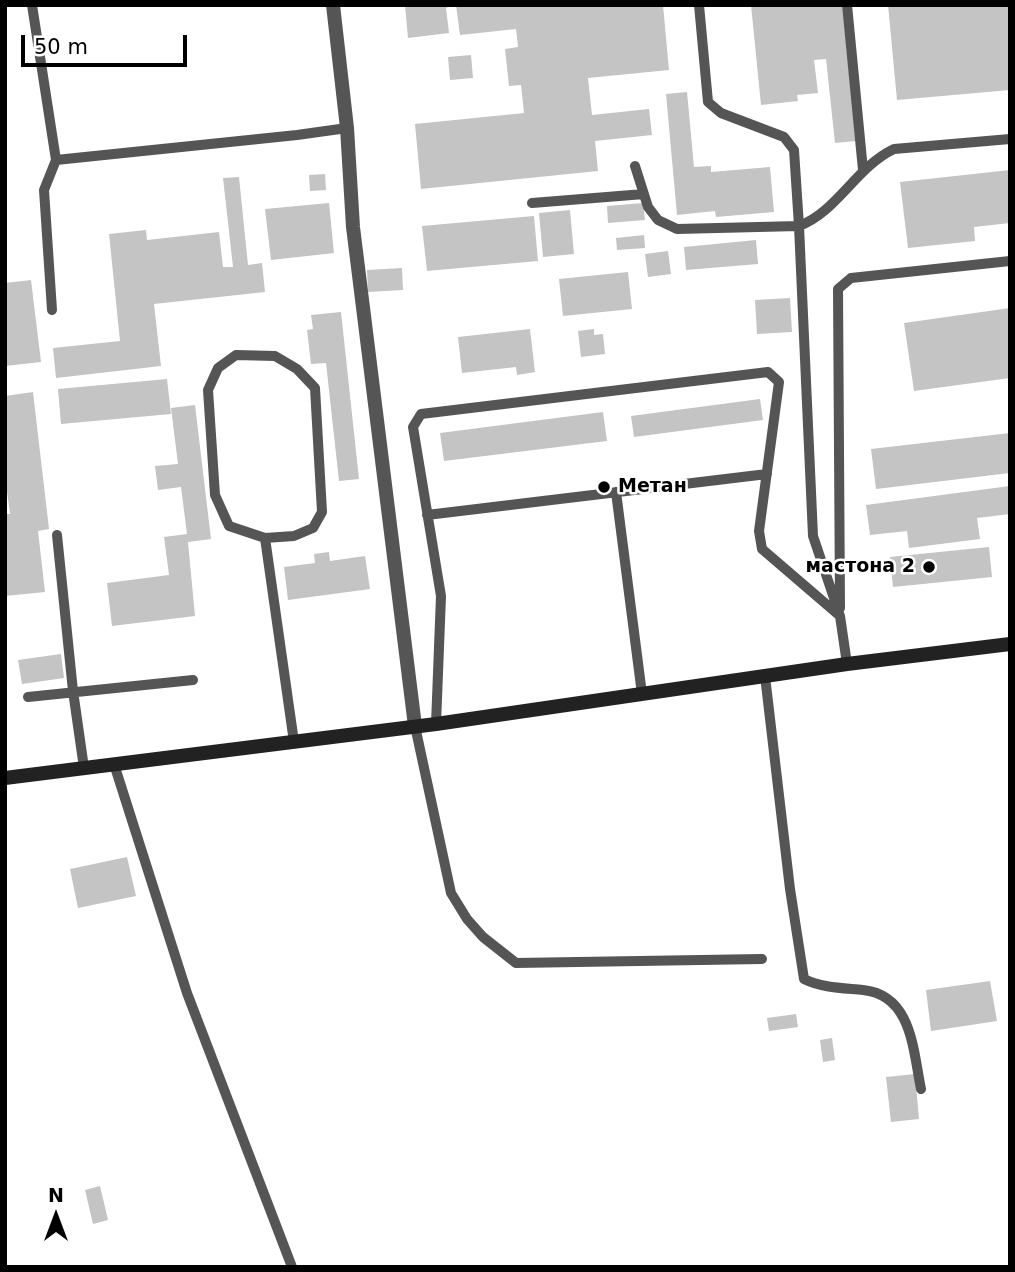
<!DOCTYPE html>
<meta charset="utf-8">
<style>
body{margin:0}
#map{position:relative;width:1015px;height:1272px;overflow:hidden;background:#fff;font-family:"DejaVu Sans",sans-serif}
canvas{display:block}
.frame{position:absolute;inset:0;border:7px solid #000;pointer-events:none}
.north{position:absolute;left:21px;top:1181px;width:70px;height:70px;-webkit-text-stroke:5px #fff;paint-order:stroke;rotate:0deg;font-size:19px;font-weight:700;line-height:28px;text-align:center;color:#000}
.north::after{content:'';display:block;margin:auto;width:24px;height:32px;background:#000;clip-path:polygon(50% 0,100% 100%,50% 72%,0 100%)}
.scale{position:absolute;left:21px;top:35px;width:166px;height:32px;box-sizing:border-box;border:4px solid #000;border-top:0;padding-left:9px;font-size:21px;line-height:24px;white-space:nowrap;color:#000;-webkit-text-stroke:5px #fff;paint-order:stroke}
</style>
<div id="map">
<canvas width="1015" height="1272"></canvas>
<div class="frame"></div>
<div class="north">N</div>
<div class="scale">50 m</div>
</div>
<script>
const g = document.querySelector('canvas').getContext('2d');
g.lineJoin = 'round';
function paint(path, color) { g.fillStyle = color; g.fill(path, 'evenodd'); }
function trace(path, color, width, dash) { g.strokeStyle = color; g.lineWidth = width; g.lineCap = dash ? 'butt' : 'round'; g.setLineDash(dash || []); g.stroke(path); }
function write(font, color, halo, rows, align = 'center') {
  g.font = font + ' "DejaVu Sans",sans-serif'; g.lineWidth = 5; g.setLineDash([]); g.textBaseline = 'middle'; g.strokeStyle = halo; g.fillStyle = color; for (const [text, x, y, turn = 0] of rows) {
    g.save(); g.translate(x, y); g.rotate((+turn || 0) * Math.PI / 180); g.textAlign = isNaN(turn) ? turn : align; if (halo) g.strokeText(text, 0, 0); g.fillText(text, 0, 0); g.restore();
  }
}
paint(new Path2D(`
 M405,5H452L446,8L449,33L408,38Z
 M456,5H663L669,70L588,78L592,115L649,109L652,135L595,141L598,171L421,189L415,124L524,113L521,85L509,86L505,49L518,47L516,29L460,35Z
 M751,5H842L856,141L835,143L826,59L814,60L818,93L797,95L798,101L761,105Z
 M888,5H1010V90L897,100Z
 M471,55L473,78L450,80L448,57Z
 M687,92L694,167L711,166V172L770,167L774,212L716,217L715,211L677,215L666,94Z
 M1010,170V223L974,227L975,241L908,248L900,182Z
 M325,174L326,190L310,191L309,175Z
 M239,177L248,265L262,263L265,292L154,304L161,366L56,378L53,348L120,341L109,234L146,230L147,240L219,232L223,267H233L223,178Z
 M329,203L334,253L271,260L265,209Z
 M643,203L645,220L608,223L607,206Z
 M570,210L574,254L543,257L539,213Z
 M534,216L538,261L427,271L422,226Z
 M644,235L645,248L617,250L616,238Z
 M756,240L758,264L686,270L684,247Z
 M668,251L671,274L648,277L645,254Z
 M402,268L403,290L368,292L367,270Z
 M628,272L632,309L563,316L559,279Z
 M31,280L41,362L5,366V283Z
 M790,298L792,332L757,334L755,300Z
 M1010,308V378L914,391L904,323Z
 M341,312L359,479L339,481L326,363L311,364L307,330L313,329L311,315Z
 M530,329L535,372L517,375L516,367L462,373L458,337Z
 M594,329V335L603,334L605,354L581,357L578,331Z
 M167,379L171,414L61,424L58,389Z
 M33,392L49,529L38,531L45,592L5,596V514H10L5,476V396Z
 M760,399L763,420L634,437L631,416Z
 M195,405L211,539L188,542L195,616L112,626L107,583L169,575L164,537L187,534L181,487L158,490L155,466L178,464L171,408Z
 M603,412L607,441L444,461L440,433Z
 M1010,433V473L876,489L871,449Z
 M1010,486V514L977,518L980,539L909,548L907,531L870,535L866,505Z
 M989,547L992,577L893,587L890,557Z
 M329,552L330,561L365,556L370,589L288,600L284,567L315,563L314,554Z
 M61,654L64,678L22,684L18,660Z
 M127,857L136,896L78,908L70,869Z
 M990,981L997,1021L931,1031L926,990Z
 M796,1014L798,1027L769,1031L767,1018Z
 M832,1038L835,1060L823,1062L820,1040Z
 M915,1074L919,1119L891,1122L886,1077Z
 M100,1186L108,1220L93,1224L85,1190Z`), '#c4c4c4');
trace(new Path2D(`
 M32,5L56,160L297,135L347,128
 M847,5L863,170
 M635,166L648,207L658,220L677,229L799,226L794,150L784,137L721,113L708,102L699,5
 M532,203L644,194
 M52,310L44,190L56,160
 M616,492L642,694
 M427,515L767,474
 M57,535L73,691L84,768
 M265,538L229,526L215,495L208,390L218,368L236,355L275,356L297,369L315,388L322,512L313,528L294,536L265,538L294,742
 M840,608L838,289L851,278L1010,261
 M840,616L813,536L799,226C837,212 856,167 894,149L1010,139
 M765,676L790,889L804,979C822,988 843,988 863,990C912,995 913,1050 921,1089
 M28,697L193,680
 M436,724L441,596L413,427L421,414L768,372L779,382L759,531L762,549L840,616L847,664
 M415,726L451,893L467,919L483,937L516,963L762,959
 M114,764L187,993L292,1267`), '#555', 10);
trace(new Path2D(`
 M333,5L347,128L353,227L415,726`), '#555', 14);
trace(new Path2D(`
 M5,778L436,724L847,664L1010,644`), '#222', 14);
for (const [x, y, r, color] of [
 [604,487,7,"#000"],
 [929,567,7,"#000"]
]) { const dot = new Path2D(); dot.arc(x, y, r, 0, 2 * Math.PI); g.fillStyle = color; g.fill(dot); trace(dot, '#fff', 2.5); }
write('bold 19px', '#000', '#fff', [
 ["Метан",618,487],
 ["мастона 2",915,567,"right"]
], 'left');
</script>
